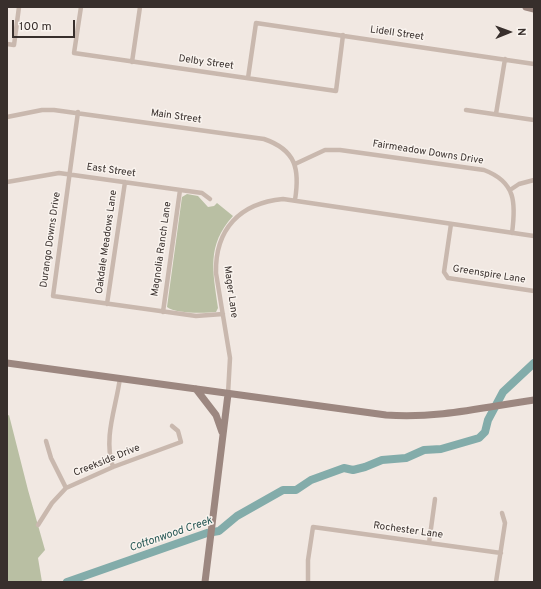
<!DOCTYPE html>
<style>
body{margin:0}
#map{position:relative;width:541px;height:589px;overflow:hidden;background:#f1e8e2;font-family:Overpass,sans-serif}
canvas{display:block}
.frame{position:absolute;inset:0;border:8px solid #382f2c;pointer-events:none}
.north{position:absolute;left:489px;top:12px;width:40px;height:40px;-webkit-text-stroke:3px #f9f3ee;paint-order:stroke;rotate:89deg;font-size:11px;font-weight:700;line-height:16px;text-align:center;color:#382f2c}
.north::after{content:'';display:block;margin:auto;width:14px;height:18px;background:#382f2c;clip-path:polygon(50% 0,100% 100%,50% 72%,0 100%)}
.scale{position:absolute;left:12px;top:20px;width:63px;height:18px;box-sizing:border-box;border:2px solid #382f2c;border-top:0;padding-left:5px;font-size:12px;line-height:14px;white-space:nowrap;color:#382f2c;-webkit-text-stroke:3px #f9f3ee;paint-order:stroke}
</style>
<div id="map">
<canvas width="541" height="589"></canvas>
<div class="frame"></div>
<div class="north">N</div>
<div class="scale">100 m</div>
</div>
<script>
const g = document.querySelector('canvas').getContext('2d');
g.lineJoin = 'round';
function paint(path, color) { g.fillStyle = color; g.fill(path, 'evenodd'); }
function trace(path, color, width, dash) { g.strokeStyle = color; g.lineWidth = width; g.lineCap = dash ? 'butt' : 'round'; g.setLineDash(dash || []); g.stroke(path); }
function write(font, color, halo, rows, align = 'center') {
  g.font = font + ' Overpass,sans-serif'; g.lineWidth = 3; g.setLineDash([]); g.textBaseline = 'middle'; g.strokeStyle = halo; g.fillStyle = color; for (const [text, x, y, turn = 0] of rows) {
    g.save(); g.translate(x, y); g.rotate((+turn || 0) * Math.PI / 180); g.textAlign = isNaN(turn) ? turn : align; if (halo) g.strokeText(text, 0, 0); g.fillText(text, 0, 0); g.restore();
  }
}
paint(new Path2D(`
 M187,194L198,196L208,207L214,206L217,203L233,216C206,246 213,271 218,308L216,312C205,313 175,314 167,307L182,197Z
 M9,415L28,490L16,494L28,490L45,550L38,558L42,582H7V416Z`), '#b9bfa3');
trace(new Path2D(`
 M67,582L207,533L219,531L237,516L283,490H296L311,480L344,468L353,470L365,467L382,460L406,458L424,450L441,449L479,438L485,432L488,420L503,392L534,363`), '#83acaa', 8);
trace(new Path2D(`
 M81,7L74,53L336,91L343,35
 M7,44L14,45L19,7
 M132,62L140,7
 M248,78L256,23L534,64
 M466,110L534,120
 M78,112L53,296L196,316L223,314
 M496,114L505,59
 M7,117L42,110H54L264,139C296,150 300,169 295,200
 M295,164L325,150H340L484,170C516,182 516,203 512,233
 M7,182L59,173L202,193L210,199
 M510,190L519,184L534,180
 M451,224L444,272L448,278L534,291
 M107,304L125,182
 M163,312L180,190
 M228,394L230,358L216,273C215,229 240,203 283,199L534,236
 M46,441L51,458L66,488
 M113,467C103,438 116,408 120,378
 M38,525L52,503L66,488L113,467L181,442L178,431L172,426
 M429,543L435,499
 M308,582V560L313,527L501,553
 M496,582L505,523L502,513`), '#c9b8ae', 4.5);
trace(new Path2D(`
 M526,7L534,9
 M7,363L386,415C437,419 485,407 534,400
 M196,389L216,415L222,432
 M205,582L228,394`), '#9c8780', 7);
write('10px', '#382f2c', '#f9f3ee', [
 ["Lidell Street",397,34,8],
 ["Delby Street",206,63,8],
 ["Main Street",176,117,8],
 ["Fairmeadow Downs Drive",428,153,9],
 ["East Street",111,171,8],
 ["Durango Downs Drive",51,240,-82],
 ["Oakdale Meadows Lane",107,242,-82],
 ["Magnolia Ranch Lane",162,249,-82],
 ["Greenspire Lane",489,275,9],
 ["Mager Lane",230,292,82],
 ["Creekside Drive",107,461,-22],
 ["Rochester Lane",408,531,8]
]);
write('italic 11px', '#255654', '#f9f3ee', [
 ["Cottonwood Creek",171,535,-19]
]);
</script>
